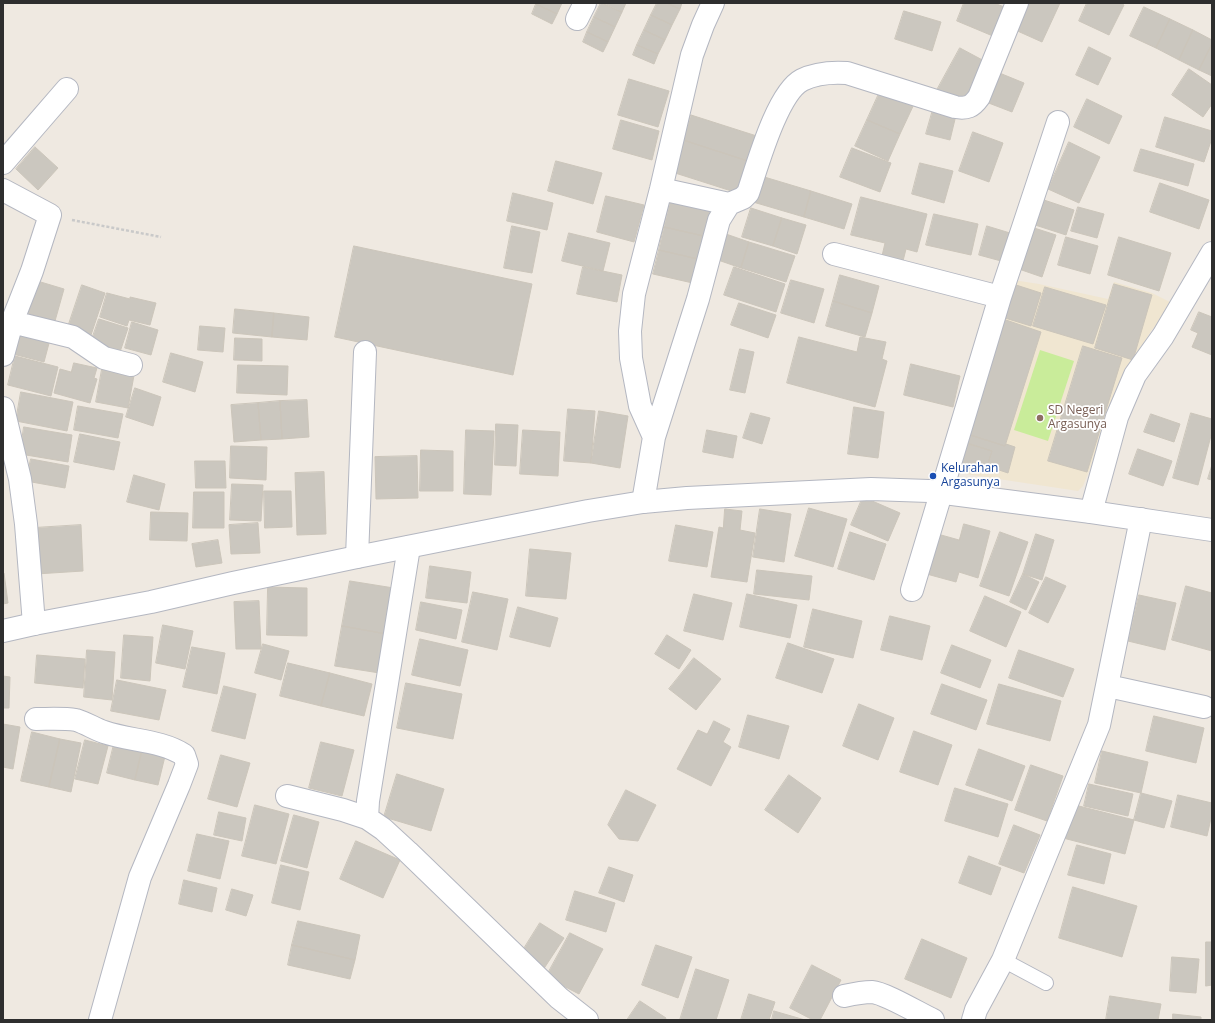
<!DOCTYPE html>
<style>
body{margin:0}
#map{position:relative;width:1215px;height:1023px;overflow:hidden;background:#efe9e1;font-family:"Open Sans",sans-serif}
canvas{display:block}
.frame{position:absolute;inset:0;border:4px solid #2e2e2e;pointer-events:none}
</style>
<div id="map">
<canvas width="1215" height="1023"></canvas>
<div class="frame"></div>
</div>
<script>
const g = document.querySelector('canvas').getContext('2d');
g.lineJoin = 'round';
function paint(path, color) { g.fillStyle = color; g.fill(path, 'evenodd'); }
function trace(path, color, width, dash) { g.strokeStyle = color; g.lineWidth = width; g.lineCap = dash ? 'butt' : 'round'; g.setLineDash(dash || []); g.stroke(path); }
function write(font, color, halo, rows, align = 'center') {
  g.font = font + ' "Open Sans",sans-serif'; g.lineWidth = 3.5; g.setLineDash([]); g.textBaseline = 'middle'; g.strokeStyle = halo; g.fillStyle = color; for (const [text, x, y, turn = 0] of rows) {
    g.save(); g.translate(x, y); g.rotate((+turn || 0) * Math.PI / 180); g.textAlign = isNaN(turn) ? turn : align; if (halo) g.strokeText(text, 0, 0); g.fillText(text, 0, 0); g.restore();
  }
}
paint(new Path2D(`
 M1013,280L1039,284L1108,299L1114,282L1152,293L1176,305L1151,331L1132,364L1083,486L1078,491L952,472Z`), '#f0e6d1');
paint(new Path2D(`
 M1040,350L1074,361L1048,441L1014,430Z`), '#c9ec9a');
const building = new Path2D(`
 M536,3H562L557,14L536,4Z
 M601,3L622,12L615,27L594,17Z
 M603,3H626L622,12Z
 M657,3H667L680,9L672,25L651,15Z
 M667,3H682L680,9Z
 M964,3H994L1012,10L1000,39L957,21Z
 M1024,3H1060L1042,42L1013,29Z
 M1087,3H1121L1124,5L1109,35L1079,21Z
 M536,4L557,14L552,24L532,14Z
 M1144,7L1170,19L1156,48L1130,36Z
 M904,11L941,22L932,51L895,39Z
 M651,15L672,25L665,40L644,30Z
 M594,17L615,27L608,42L587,32Z
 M1170,19L1193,30L1179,60L1156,48Z
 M644,30L665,40L658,54L637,45Z
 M1193,30L1212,40V44L1199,70L1179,60Z
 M587,32L608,42L603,52L583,42Z
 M1212,44V76L1199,70Z
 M637,45L658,54L654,64L633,55Z
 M1089,47L1111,58L1098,85L1076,75Z
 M960,48L988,63L966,106L937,90Z
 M1189,69L1212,85V104L1203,117L1172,95Z
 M997,72L1024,83L1012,112L986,102Z
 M629,79L669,91L658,127L618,115Z
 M882,87L915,102L900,134L867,120Z
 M1087,99L1122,116L1109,144L1074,127Z
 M934,106L957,111L950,140L926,134Z
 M691,115L763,138L754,163L683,140Z
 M1165,117L1212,131V138L1204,162L1156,147Z
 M621,120L659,131L652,160L613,149Z
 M867,120L900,134L888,161L855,146Z
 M973,132L1003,143L989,182L959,171Z
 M683,140L754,163L744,195L672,172Z
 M1069,142L1100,157L1079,203L1048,189Z
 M35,147L58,168L38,190L16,169Z
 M852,148L891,163L880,192L840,177Z
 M1141,149L1194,164L1188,186L1134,171Z
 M556,161L602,173L593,204L548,191Z
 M920,163L953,171L944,203L912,194Z
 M761,176L811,191L804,217L753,202Z
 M1160,183L1209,200L1199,229L1150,212Z
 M811,191L852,204L844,229L804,217Z
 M513,193L553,203L547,230L507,221Z
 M606,196L644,205L634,242L597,232Z
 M861,197L927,214L917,252L906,249L903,261L882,256L885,243L851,235Z
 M1041,199L1074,210L1066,235L1032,224Z
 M670,202L714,212L708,237L664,227Z
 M1078,207L1104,214L1097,238L1071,231Z
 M751,208L782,218L773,246L742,237Z
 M934,214L978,224L971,255L926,245Z
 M782,218L806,225L797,254L773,246Z
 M512,226L540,232L532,273L504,268Z
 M987,226L1010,233L1001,261L979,255Z
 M1028,226L1056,235L1042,277L1013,267Z
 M664,227L708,237L702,260L659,250Z
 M569,233L610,243L603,271L562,261Z
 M723,233L749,242L741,268L715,259Z
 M1066,237L1098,246L1090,274L1058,265Z
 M1119,237L1171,253L1159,291L1108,275Z
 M749,242L795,256L786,282L741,268Z
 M354,246L532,284L513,375L335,337Z
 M659,250L702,260L697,284L653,274Z
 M583,267L622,275L617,302L577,294Z
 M734,267L785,284L776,312L724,295Z
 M840,275L879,286L872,313L833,301Z
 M34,280L64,289L55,321L25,313Z
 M791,280L824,289L814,323L781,313Z
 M1114,284L1152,295L1133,360L1095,348Z
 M82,285L105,293L90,338L67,330Z
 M1016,285L1041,293L1031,326L1005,318Z
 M1045,287L1106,305L1093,344L1033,326Z
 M107,293L130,299V297L156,303L150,325L129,320L127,326L100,317Z
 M833,301L872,313L865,337L826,326Z
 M739,303L776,315L768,338L731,325Z
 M235,309L274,313L272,337L233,333Z
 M1199,312L1212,317V355L1192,347L1198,333L1191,330Z
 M274,313L309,317L307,340L272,337Z
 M99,319L128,328L120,352L91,342Z
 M1003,319L1041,332L1005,446L967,434Z
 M132,322L158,330L151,355L125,348Z
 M17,324L52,332L44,362L9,353Z
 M200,326L225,328L223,352L198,350Z
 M799,337L857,352L860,337L886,342L882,359L887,361L875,407L787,383Z
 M235,338L262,339V361L234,360Z
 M1083,346L1122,358L1087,472L1048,461Z
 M740,349L754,352L745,393L730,390Z
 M171,353L203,362L195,392L163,382Z
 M15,356L58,367L51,396L8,385Z
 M74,363L97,368L94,378L97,379L90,403L54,393L60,369L71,372Z
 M103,364L135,370L128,408L96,402Z
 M911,364L960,376L953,407L904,395Z
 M238,365L288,366L287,395L237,393Z
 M135,388L161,397L153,426L126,417Z
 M21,392L73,402L67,431L16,421Z
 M307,400L309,437L282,439L280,401Z
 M280,401L282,439L261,440L258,403Z
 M258,403L261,440L234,442L231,405Z
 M78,406L123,414L118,438L74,430Z
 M854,407L884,412L878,458L848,454Z
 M568,409L595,411L591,463L564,461Z
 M599,411L628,416L620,468L591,463Z
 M751,413L770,418L762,444L743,438Z
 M1191,413L1212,419V432L1198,485L1173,478Z
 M1151,414L1180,424L1174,442L1144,432Z
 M496,424L518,425L516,466L495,465Z
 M24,427L72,435L68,462L20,454Z
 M466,430L494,431L491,495L464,494Z
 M523,430L560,432L558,476L520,474Z
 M707,430L737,436L733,458L703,452Z
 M80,434L120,442L114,470L74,462Z
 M967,434L1005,446L1006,444L1015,447L1008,473L987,466L992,451L964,442Z
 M965,443L992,451L986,469L985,468L984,472L977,470V473L963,470L964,465L959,463Z
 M231,446L267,447L266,480L230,478Z
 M1138,449L1172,461L1163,486L1129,474Z
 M421,450L453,451V491H420Z
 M417,456L418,498L376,499L375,457Z
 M31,459L69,466L65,488L26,481Z
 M195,461H225L226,488H196Z
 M1212,465V480L1208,479Z
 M324,472L326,534L297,535L295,473Z
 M134,475L165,484L159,510L127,502Z
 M232,484L263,485L261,521L230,520Z
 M264,491H291L292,527L265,528Z
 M194,492H224V528H193Z
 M863,497L900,513L888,541L851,525Z
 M809,508L847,519L833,567L795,556Z
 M725,509L742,511L740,530L755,533L747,582L711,577L719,527L723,528Z
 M760,509L791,514L784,562L753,557Z
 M151,512L188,513L187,541L150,540Z
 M258,523L260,553L231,554L229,525Z
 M964,524L990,531L978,578L959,572L956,582L923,573L934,533L959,540Z
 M81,525L83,571L36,574L34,528Z
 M676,525L713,532L707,567L669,561Z
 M850,532L886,544L874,580L838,569Z
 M1000,532L1028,542L1009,596L980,586Z
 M1036,534L1054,540L1042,580L1023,574Z
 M218,540L222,563L196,567L192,544Z
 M530,549L571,553L566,599L526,596Z
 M430,566L471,572L467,603L426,598Z
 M757,570L812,576L809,600L754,594Z
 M3,573H4L8,603L3,604Z
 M1023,574L1039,582L1026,610L1010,602Z
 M1046,577L1066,586L1048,623L1029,613Z
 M350,581L400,589L392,635L342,626Z
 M1186,586L1212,593V651L1172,640Z
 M268,587L307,588V636L267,635Z
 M473,592L508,599L497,650L462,642Z
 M694,594L732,603L723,640L684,631Z
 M747,594L797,605L790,638L740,627Z
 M1139,595L1176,603L1165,650L1128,641Z
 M985,596L1021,612L1006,647L970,631Z
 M259,601L261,649H236L234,602Z
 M421,602L462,610L456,639L416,630Z
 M518,607L558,618L550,647L510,637Z
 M813,609L862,621L853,658L804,647Z
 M890,616L930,626L922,660L881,650Z
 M163,625L193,631L185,669L156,663Z
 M342,626L392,635L386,674L335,666Z
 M124,635L153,637L150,681L121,678Z
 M667,635L691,650L679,669L655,654Z
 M420,639L468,650L460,686L412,675Z
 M788,643L834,659L822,693L776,678Z
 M263,644L289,651L281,680L255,673Z
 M952,645L991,660L980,688L941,673Z
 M192,647L225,653L217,694L183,687Z
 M87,650L115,652L112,700L84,697Z
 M1019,650L1074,669L1063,697L1009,678Z
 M37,655L85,659L83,688L35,683Z
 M694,658L721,679L696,710L669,689Z
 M288,663L330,673L321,706L280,696Z
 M330,673L372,684L364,716L321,706Z
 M3,676L10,677L9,708H3Z
 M117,680L166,690L159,720L111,711Z
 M406,683L462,694L453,739L397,728Z
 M942,684L987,700L976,730L931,714Z
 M999,684L1061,701L1050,741L987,724Z
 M224,686L256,694L245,739L212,731Z
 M859,704L894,718L878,760L843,746Z
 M748,715L789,726L779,759L739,747Z
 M1154,716L1204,728L1196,763L1146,751Z
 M714,721L730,729L723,742L731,747L711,786L677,769L698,730L707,734Z
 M3,724L20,727L13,769L3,767Z
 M914,731L952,745L938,785L900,772Z
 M32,732L60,739L49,787L21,781Z
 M116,736L144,742L135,780L107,773Z
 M60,739L81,743L71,792L49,787Z
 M85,740L108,746L98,784L75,779Z
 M144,742L167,748L158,785L135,780Z
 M321,742L354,750L342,796L309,788Z
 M979,749L1025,766L1012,801L966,785Z
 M1102,751L1148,762L1141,793L1095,783Z
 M221,755L250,763L237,807L208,799Z
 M1031,765L1063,776L1047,821L1015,810Z
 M397,774L444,789L431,831L384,817Z
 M789,775L821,798L798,833L765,810Z
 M1089,784L1133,794L1128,816L1084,806Z
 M955,788L1008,804L998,837L945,821Z
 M626,790L656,805L638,841L619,839L608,825Z
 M1141,793L1172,801L1164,828L1134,820Z
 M1178,795L1212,803V814L1207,836L1171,827Z
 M1071,804L1134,820L1125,854L1063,838Z
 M255,805L289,814L276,864L242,856Z
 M219,812L246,818L242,841L214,835Z
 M294,815L319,822L307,868L281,861Z
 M1014,825L1040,835L1024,873L999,864Z
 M197,834L229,841L220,879L188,871Z
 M356,841L400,860L383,898L340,879Z
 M1077,845L1111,854L1104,884L1068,875Z
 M969,856L1001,868L991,895L959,883Z
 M281,865L309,872L300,910L272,903Z
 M609,867L633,875L624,902L599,893Z
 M184,880L217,888L212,912L179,904Z
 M1073,887L1137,906L1122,957L1059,938Z
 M232,889L253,895L246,916L226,910Z
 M575,891L615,903L606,932L566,920Z
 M298,921L360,935L355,960L292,945Z
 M540,923L564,938L543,970L520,955Z
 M570,933L603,949L579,994L546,977Z
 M922,939L967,958L951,998L905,979Z
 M1206,942H1212V985L1206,986Z
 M292,945L355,960L350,979L288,965Z
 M656,945L692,957L678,998L642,985Z
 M1172,957L1199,959L1196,993L1170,991Z
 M812,965L841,980L820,1020H813L790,1008Z
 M696,969L729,980L716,1020H680Z
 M749,994L775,1002L769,1020H741Z
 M1110,996L1161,1004L1158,1020H1106Z
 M640,1001L666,1018L665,1020H627Z
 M774,1011L805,1020H772Z
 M1173,1014L1201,1017V1020H1173Z`);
paint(building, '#cbc7bf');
trace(building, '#cbc5ba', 1);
const lane = new Path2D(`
 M1003,960L1046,983`);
const street = new Path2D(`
 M577,19L585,3
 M3,163L67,89
 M661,189L729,204
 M3,190L50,215L32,271L12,322L3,355
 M834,254L1000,297
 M12,322L73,337L104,358L131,365
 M3,408L20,479L26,524L34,624
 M654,437L698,299L719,220L729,204L743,198L748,193C757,167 777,93 802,80C816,73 832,72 847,73L955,107C967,109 972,107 979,97L1017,3
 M643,502L654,437L640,406L631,358L630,331L634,294L661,189L692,55L703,25L713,3
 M1091,512L1117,417L1135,375L1163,336L1212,253
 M409,547L368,801L367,818L383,829L408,852L559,998L587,1020
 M357,557L365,352
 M912,590L1000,297L1058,122
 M1108,686L1204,707
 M36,719C49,719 63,718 76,720C86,723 95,729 104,732C130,741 161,740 184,755L187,764L179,785L140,877L100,1020
 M287,796L343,810L367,818
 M844,996C853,994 862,992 872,992C885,993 920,1014 933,1020
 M973,1020L976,1010L1003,960L1099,725L1141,519`);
const secondary = new Path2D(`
 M3,631L34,624L151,602L233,583L357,557L588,511L643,502L687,498L871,489L929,491L1091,512L1212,530`);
trace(lane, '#b4b7c1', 16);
trace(street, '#b4b7c1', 24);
trace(secondary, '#b4b7c1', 24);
trace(new Path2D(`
 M72,220L161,237`), '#c9c9c9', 2.5, [3, 2]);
trace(lane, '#fff', 14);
trace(street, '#fff', 22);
trace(secondary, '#fff', 22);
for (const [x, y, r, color] of [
 [1040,418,4,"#8d6e63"],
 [933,476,4,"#1a4fb4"]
]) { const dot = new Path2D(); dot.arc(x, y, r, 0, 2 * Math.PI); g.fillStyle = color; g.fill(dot); trace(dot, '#fff', 1.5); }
write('12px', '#785e54', '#fff', [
 ["SD Negeri",1048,411],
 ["Argasunya",1048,425]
], 'left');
write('12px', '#164399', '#fff', [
 ["Kelurahan",941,469],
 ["Argasunya",941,483]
], 'left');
</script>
